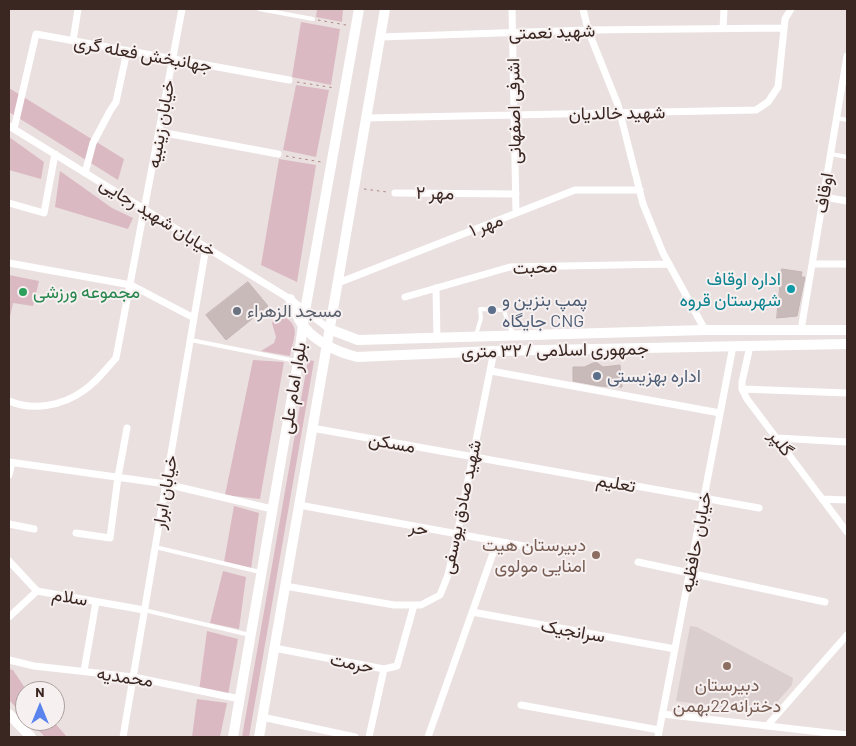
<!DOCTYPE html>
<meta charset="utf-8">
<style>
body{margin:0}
#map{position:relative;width:856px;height:746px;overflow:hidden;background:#eae0e0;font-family:Barlow,sans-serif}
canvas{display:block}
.frame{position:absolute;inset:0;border:10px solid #3a2721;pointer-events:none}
.north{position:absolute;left:15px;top:681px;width:50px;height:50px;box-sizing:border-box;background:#f7f0f0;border:1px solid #aba09d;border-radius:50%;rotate:0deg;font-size:14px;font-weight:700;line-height:20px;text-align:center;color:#3a2721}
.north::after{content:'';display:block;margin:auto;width:18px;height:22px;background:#5b83ed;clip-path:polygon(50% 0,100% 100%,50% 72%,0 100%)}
</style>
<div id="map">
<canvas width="856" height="746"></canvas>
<div class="frame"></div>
<div class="north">N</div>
</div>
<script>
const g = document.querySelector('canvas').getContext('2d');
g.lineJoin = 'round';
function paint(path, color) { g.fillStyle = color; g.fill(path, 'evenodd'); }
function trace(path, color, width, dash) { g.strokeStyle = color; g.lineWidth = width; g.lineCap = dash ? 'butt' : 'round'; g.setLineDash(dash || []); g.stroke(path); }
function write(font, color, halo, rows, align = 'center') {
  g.font = font + ' Barlow,Vazirmatn,sans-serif'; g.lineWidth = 4; g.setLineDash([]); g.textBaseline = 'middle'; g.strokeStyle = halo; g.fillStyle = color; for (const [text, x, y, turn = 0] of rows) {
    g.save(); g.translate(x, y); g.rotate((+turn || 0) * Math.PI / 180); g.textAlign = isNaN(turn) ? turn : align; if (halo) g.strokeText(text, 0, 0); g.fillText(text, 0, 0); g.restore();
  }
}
paint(new Path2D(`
 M690,626L697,627L793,678L792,685L767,713L676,701Z`), '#dacece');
paint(new Path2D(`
 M317,9H343L342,22L316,17Z
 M301,22L340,29L331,85L292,77Z
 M296,85L329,90L316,157L283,150Z
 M9,88L124,159L118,180L9,112Z
 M9,137L44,162L41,179L9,170Z
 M279,159L316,165L297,282L261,265Z
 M60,171L112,208L133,218L128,229L55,207Z
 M9,275L39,281L33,306L13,303L10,317H9Z
 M281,314C302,327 294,335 290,356L261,351L274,343L276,337L272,323L275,318Z
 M253,360L284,362L260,499L225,495Z
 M308,360L314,361L249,737H242Z
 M234,506L259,513L251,569L224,562Z
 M223,571L246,577L239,629L210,623Z
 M207,631L238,639L228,695L199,691Z
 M9,669L13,670L27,691H25V717L9,700Z
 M197,699L227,703L220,737H192Z
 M29,721H53L67,737H45Z`), '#dbb9c2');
const building = new Path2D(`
 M782,269L802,272L801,277H805L797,316L777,318Z
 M248,282L268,306L226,340L206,315Z
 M596,362L603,367L620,365L622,387L600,386L573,381V367H584Z`);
paint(building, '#c8bab8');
trace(building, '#c4b4b3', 1);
trace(new Path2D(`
 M318,20L346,25
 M297,82L335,88
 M286,156L321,162
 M364,189L387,192`), '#ad8981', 1, [2.5, 4]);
trace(new Path2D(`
 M259,9L313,19
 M837,118L847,120
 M831,154L847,157
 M476,335L481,318L480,309L504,310L509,327L515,334
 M191,340L296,361
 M155,547L260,572
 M144,610L250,635`), '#fff', 4);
trace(new Path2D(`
 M512,9L516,213
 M583,9L588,30L618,105L643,204L663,253L705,330
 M723,29L724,9
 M380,37L588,30L784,28
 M73,41L78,9
 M366,118L756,110L768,102L778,87L785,19L791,9
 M9,126L290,299L329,329
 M14,129L36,34L289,80
 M160,132L278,154
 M85,173L93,143L110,111L116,102L127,51
 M395,193L516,194
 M824,197L847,201
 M9,203L44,213L55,154
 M9,263L131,285L194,318
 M812,264H847
 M338,283L575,190H640
 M436,288L437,338
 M405,297L510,267L669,264
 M801,330L847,56
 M750,346L742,382V389L747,399L847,532
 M491,371L720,413
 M742,389L847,393
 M9,401C33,411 62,406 83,391C96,383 106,369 116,358L182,9
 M312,428L759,508
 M777,438L847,442
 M9,462L166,484L272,509
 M9,475L12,463
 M822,499L847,500
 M299,505L540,549
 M9,524L34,529
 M76,533L110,538L118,477L127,428
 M9,561L37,591L144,610
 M638,562L825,602
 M285,586L394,605H421L440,595L448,575L457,535L494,351
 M472,612L675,649
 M9,617L37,591
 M274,648L384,669L397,666L414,605
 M9,660L34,666L133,677L240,699
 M84,671L96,602
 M521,705L659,730
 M662,714L847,735
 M262,717L355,737
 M767,726L847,635
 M123,737L206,247
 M369,737L384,669
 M428,737L497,542
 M658,737L733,346`), '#fff', 7);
trace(new Path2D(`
 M290,299C294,307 298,320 304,327C318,343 337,352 357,357L494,351L847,344
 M329,329L358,340L705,330H847
 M9,714L31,737
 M233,737L298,362L305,311L359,9
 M259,737L385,9`), '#fff', 10);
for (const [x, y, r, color] of [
 [791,289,5,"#0f9aa8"],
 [23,292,5,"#2e9e5b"],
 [492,310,5,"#5c6f8a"],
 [237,311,5,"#6b7280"],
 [597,376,5,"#5c6f8a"],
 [596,555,5,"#8d6e63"],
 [727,666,5,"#8d6e63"]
]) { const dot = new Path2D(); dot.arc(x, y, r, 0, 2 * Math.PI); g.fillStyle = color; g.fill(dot); trace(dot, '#f7f0f0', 2); }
write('18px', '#3a2721', '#f7f0f0', [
 ["شهید نعمتی",552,32,-2],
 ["جهانبخش فعله گری",143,54,10],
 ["اشرفی اصفهانی",514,111,-91],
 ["شهید خالدیان",617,113,-1],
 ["خیابان زینبیه",161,124,-80],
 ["مهر ۲",435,193,1],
 ["اوقاف",824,193,-81],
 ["خیابان شهید رجایی",158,217,32],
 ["مهر ۱",486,225,-21],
 ["محبت",535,267,-3],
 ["جمهوری اسلامی / ۳۲ متری",555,350,-1],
 ["بلوار امام علی",293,388,-81],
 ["مسکن",392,443,10],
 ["گلپر",781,443,53],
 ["تعلیم",616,483,10],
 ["خیابان ابرار",165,492,-80],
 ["شهید صادق یوسفی",461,507,-78],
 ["حر",419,528,11],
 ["خیابان حافظیه",696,542,-79],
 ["سلام",70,597,10],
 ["سرانجیک",573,631,10],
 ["حرمت",352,663,11],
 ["محمدیه",125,677,8]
]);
write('18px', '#0d838f', '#f7f0f0', [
 ["اداره اوقاف",781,279],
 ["شهرستان قروه",781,300]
], 'right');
write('18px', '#27864d', '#f7f0f0', [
 ["مجموعه ورزشی",33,292]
], 'left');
write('18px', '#4e5e75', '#f7f0f0', [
 ["پمپ بنزین و",502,300],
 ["جایگاه CNG",502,321],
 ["اداره بهزیستی",607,376]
], 'left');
write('18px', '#5b616d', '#f7f0f0', [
 ["مسجد الزهراء",247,311]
], 'left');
write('18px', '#785e54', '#f7f0f0', [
 ["دبیرستان هیت",586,545],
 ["امنایی مولوی",586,566],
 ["دبیرستان",727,685,"center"],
 ["دخترانه22بهمن",727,706,"center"]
], 'right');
</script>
